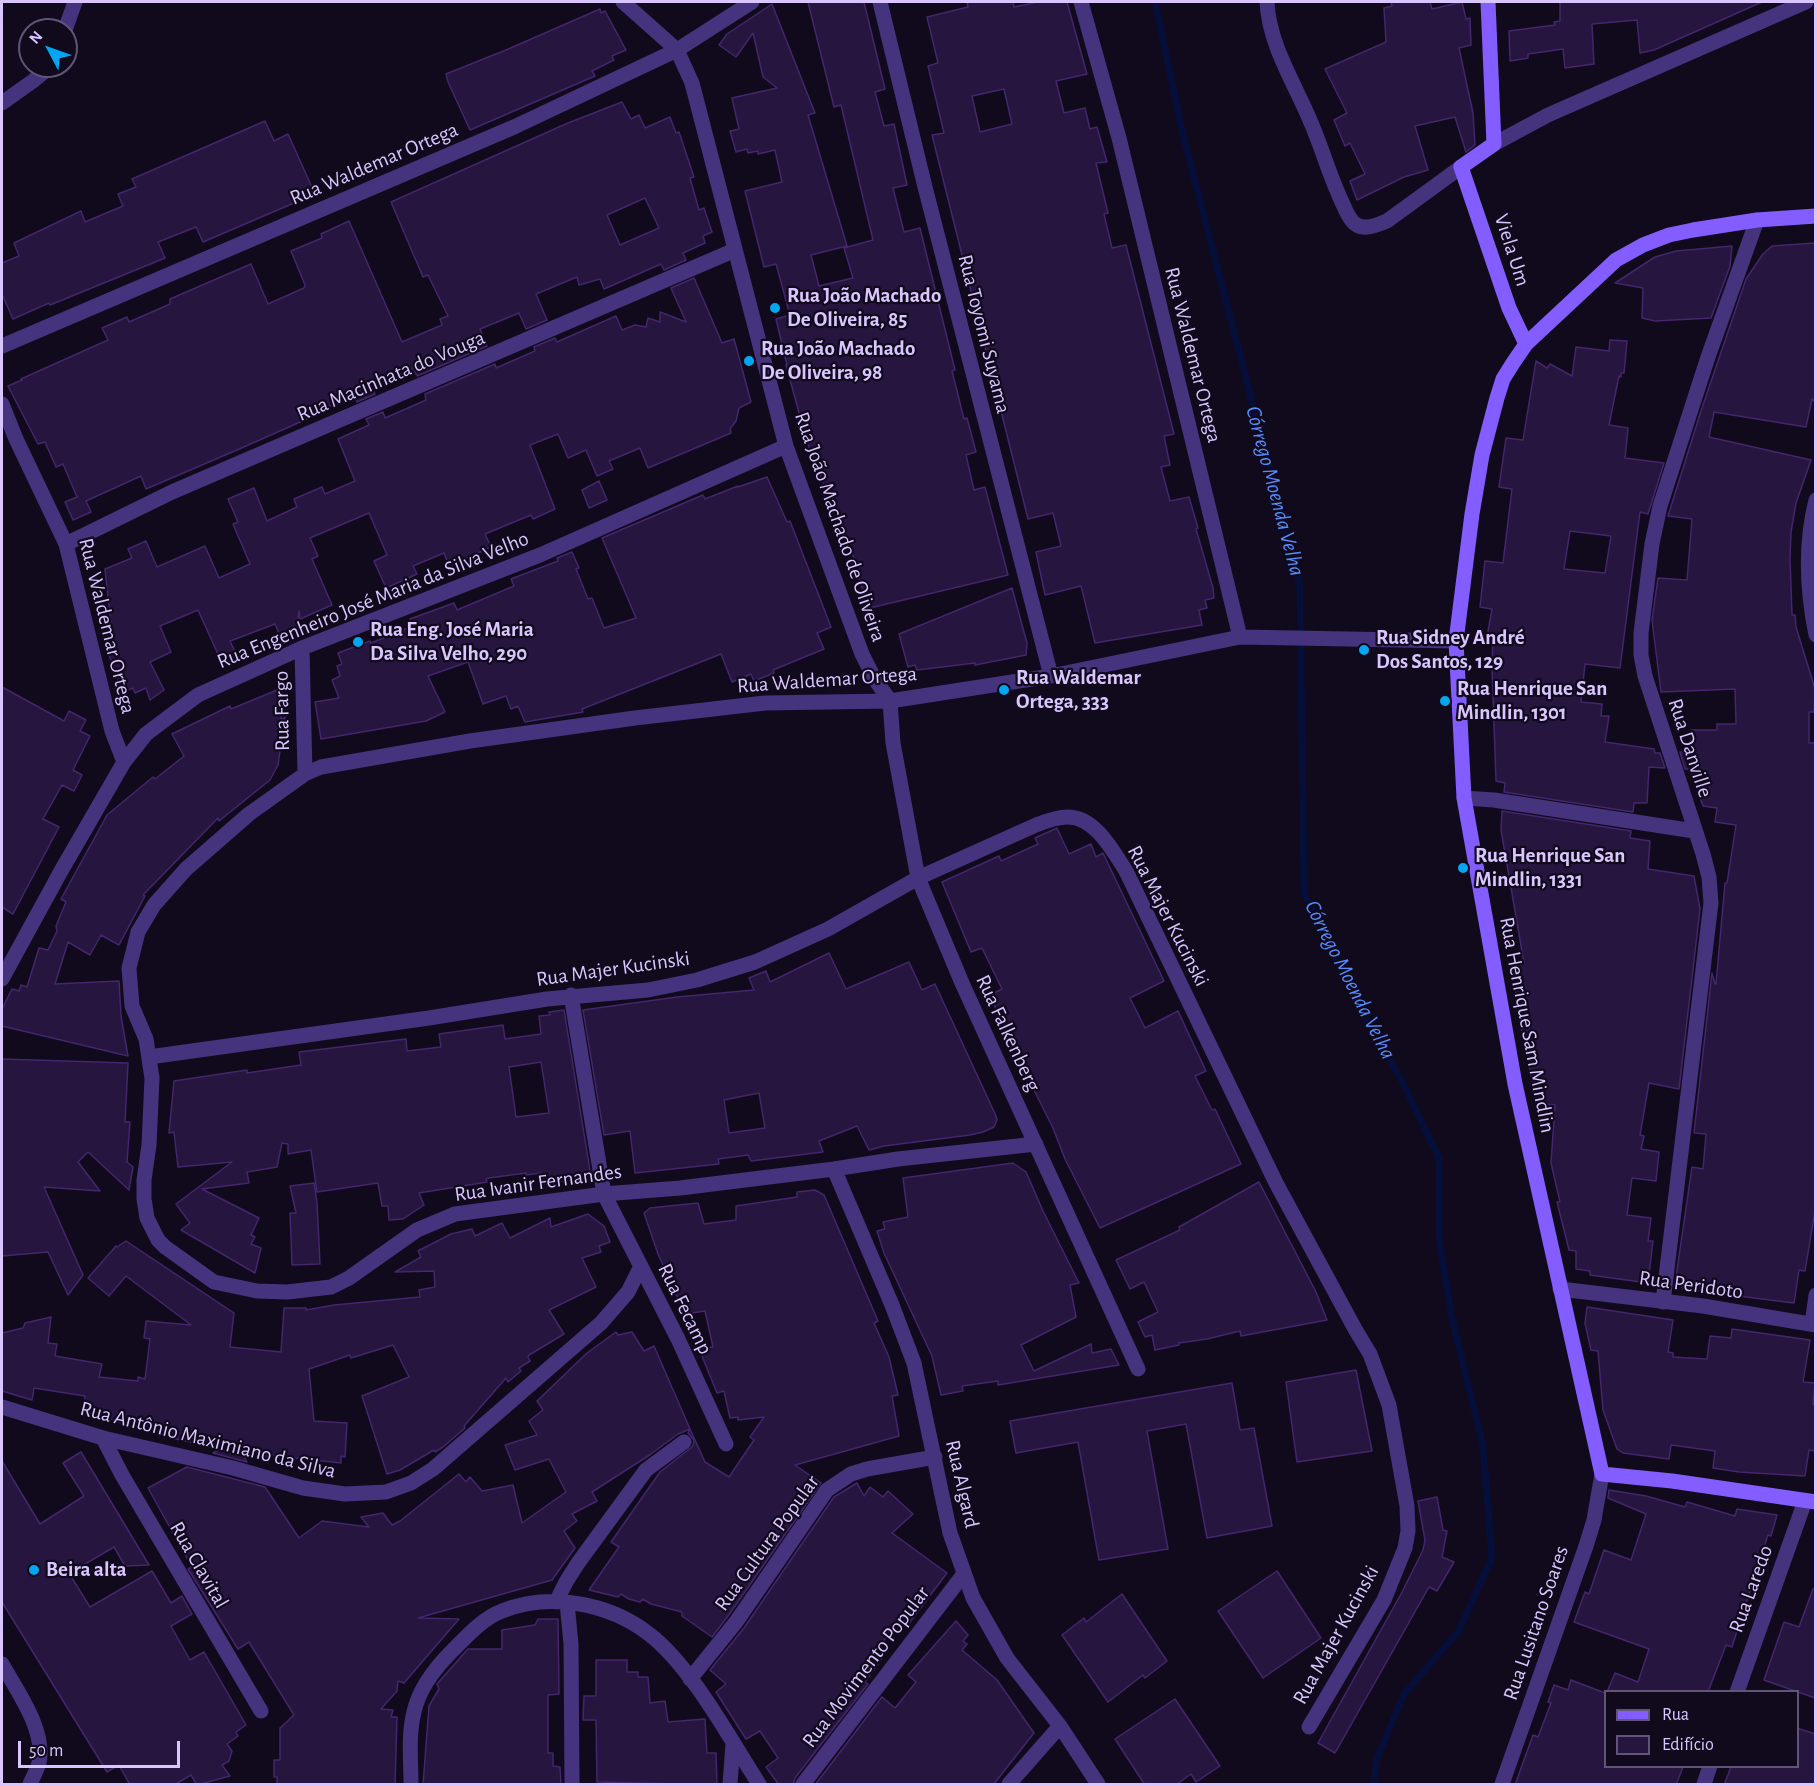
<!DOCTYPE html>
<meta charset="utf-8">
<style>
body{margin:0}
#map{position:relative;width:1817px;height:1786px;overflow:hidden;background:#110a1d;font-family:"Alegreya Sans",sans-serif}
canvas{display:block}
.frame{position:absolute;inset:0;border:3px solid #d9c6ff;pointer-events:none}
.legend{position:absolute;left:1604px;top:1690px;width:195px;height:78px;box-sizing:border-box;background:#110a1d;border:2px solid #615577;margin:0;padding:8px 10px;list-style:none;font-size:18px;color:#d9c6ff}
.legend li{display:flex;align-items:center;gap:12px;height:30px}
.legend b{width:30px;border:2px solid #615577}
.north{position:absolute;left:18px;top:18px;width:60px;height:60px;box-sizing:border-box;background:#110a1d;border:2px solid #615577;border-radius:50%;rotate:311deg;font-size:16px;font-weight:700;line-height:24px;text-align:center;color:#d9c6ff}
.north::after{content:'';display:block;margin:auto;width:21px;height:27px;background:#00a6f1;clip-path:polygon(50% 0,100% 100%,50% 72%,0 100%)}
.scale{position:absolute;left:18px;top:1741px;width:162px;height:27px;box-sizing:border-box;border:3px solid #d9c6ff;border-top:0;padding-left:8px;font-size:18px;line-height:21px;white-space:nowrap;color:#d9c6ff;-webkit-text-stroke:4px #110a1d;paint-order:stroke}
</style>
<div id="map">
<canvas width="1817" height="1786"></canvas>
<div class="frame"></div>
<ul class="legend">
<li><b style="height:8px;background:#835dff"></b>Rua</li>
<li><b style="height:16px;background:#26153f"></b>Edifício</li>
</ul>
<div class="north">N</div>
<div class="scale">50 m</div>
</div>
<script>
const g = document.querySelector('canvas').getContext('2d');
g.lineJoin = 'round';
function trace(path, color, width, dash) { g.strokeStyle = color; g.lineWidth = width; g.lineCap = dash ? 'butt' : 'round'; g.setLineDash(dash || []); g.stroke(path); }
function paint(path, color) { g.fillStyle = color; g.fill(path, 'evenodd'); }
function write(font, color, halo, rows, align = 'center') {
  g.font = font + ' "Alegreya Sans",sans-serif'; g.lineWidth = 4.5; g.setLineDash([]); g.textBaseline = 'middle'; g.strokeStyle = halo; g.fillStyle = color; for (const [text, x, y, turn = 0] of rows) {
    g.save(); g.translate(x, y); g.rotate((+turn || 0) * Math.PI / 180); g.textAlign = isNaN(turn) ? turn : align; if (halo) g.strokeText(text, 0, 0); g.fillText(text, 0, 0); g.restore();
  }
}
trace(new Path2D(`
 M1155,2L1183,135L1300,586L1304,892L1354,999L1402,1081L1439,1158V1238L1452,1318L1483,1446L1492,1558L1458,1632L1404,1694L1376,1761L1374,1784`), '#060e3a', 7);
const building = new Path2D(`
 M808,2H864L885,89L875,92L884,126L894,124L907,185L893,188L904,232L920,228L955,370L952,371L964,419L967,418L976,452L966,455L974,490L985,487L1008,575L870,608L852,562L855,561L807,442L786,365H787L776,319L790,315L776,264L764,267L745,191L782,182L775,150L758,154V151L748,153L747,149L736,152L730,131L739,129L732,98L777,88L763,77L753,33L736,57L719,45L727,34L772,4L815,113L808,115L847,246L811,255L819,286L853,278L844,248L873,240L841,105L834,107Z
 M967,2H1013L1014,7L1038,2H1067L1087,74L1056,81L1064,113L1085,108L1090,129L1097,127L1107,162L1096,163L1108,213L1104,214L1112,248L1126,245L1174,434L1164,436L1170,465L1161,467L1170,501L1189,497L1198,528L1196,529L1213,588L1214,598L1205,600L1207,608L1199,610L1202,625L1095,643L1081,586L1045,595L1036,552L1061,546L1053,513L1028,519L985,347L987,346L979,314L977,315L932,135L944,133L928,66L938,63L927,17L968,7ZM1004,89L1012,124L980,132L972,96Z
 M1391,2H1430L1432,9L1462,2L1466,19L1470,18L1471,45L1459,48L1473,113L1475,145L1466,152L1455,117L1415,126L1428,170L1404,177L1357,200L1350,181L1365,174L1350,143L1345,146L1334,120L1347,113L1325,69L1386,42L1384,8L1392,6Z
 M1560,2H1762L1654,50L1640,53L1637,20L1592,24L1594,64L1565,68L1563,49L1528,54V58L1510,61L1509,31L1555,25L1554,22L1560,21Z
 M600,9L601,13L605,11L626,50L612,56L614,60L592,71L595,76L470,130L448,82L446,74L506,50Z
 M622,102L631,119L639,115L645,128L670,117L676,133L679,132L694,177L690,178L699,210L704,208L712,232L703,236L705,243L683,253L686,260L664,270L661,264L604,289L600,279L579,285L577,277L536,294L547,320L526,329L519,313L480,329L487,346L417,376L413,368L371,386L375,394L357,402L354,395L324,409L325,411L237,450L146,489L141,476L86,501L91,512L73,520L65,502L77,497L63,464L56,467L45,442L38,444L8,386L22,380L21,379L108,340L102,328L127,317L129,322L170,304V299L251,264L268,304L304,288L305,285L291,251L322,238L321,234L349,221L402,342L442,325L440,319L448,316L428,275L423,277L391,202L568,123ZM645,198L659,228L620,245L607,215Z
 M265,121L274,141L288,134L315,194L203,242L196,227L158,242L165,258L50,305L49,303L13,319L2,294V263L19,256L14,243L81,211L85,222L123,206L118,194L136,187L132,179Z
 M1815,243V402L1812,399L1806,427L1714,412L1709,437L1811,460L1796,503L1791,532L1790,559L1792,615H1795L1796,627L1815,689L1814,712H1809V743H1815V1211L1805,1271L1799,1270L1794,1303L1683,1289L1676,1277L1692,1167L1703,1169L1706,1134L1694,1133L1712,973L1715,984H1716L1725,883H1727L1736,825L1715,822L1717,808L1703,806L1690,769H1685L1680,752H1691V730H1717V724H1736L1735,689L1661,692L1652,620L1658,578L1687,580L1692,519L1668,516L1701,411L1746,279L1763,254L1772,246Z
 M1732,246L1730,266L1711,318L1655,321L1642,318L1643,288L1615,283L1655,257L1676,251Z
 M694,278L722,343L734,339L751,402L739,408L736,421L730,429L731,433L648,468L640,448L609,461L613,469L597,476L586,450L568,458L558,434L530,445L555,509L533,519L531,515L485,534L491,547L461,561L449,566L444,553L413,566L417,574L386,588L374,561L387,555L369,513L310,538L318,556L312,559L332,605L300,619L299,611L296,631L281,638L275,624L230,641L237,656L222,663L198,610L160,626L171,652L150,662L164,690L150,700L146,688L135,693L133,688L123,692L107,650L105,627L111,625L105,569L132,558L128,549L146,541L157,567L205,546L219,578L250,564L233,524L238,522L228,499L254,488L267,521L297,507L294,499L322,487L325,494L355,481L338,439L369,425L366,419L383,412L385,418L426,400L425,394L495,364L496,368L535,351L534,347L555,338L557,342L616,316L622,330L635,325L646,327L648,318L660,322V312L686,322L671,288Z
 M1610,340L1627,341L1624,373H1621V377L1619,376L1609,425L1628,428L1625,458L1664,463L1648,514L1640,512L1620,668L1585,664L1581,702L1602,704L1601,716H1609L1605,742L1654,749L1655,753H1660L1665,768L1649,767L1647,803H1634L1633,812L1504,792L1505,783L1496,781L1492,668L1493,636L1487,637L1492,609L1480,607L1485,561L1503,563L1512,489L1499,487L1506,438L1523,440L1536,361L1547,368L1550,364L1572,376L1576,347L1609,351ZM1570,531L1611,536L1605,573L1564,569Z
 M767,477L787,522L790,521L831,627L817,633L824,649L773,670L774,673L754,681L751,674L732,682L721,654L582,709L583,712L525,722L518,706L511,709L506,696L483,704L468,662L428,676L445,712L426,721L321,739L315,702L339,698L332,680L340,676L337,666L342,664L338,653L370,641L371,643L413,626L410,619L454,603L457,610L514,586L511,579L558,561L557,558L572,552L579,568L576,569L588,599L592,598L604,628L636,618L602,538L703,495L705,499L738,486V487Z
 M599,481L607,500L589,508L582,490Z
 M1012,588L1027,643L1026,655L975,665V663L917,670L915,665L908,667L899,634Z
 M2,687L64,721L69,711L86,720L80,731L90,736L73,770L82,775L74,791L62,785L43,819L59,827L13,914L2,907Z
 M282,688L281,720L285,717L278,765L270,780L219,821L218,818L143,895L145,896L119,945L101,935L90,955L68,942L55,984L119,981L121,1016L128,1056L2,1026V1009L12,989L19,991L21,985L27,987L39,948L48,950L57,931L56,926L66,902L61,899L107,815L153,777L155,779L184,756L172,734L230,706L231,709Z
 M1502,811L1631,831L1630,838L1650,841L1648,869L1694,876L1700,909L1679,1089L1649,1083L1640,1135L1644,1136L1641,1149L1659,1152L1656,1181L1632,1178L1627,1215L1651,1218L1648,1241H1653L1648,1283L1590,1275V1271L1576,1269V1251L1569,1250L1557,1202H1560L1551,1163L1555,1105L1537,1103L1516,1004L1515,962L1524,963L1501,830Z
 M1057,828L1069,854L1091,844L1096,857L1103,853L1164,981L1130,998L1145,1028L1178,1011L1206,1071L1195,1076L1212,1110L1215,1109L1241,1164L1100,1228L1065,1159L1053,1128L1013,1048L990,995L1002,989L982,948L971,952L942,882L999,856L1001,861L1038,844L1035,838Z
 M829,953L846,989L909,962L922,990L935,984L996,1116L997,1120L994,1127L983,1132L970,1135L884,1146L869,1150L857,1126L819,1141L823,1152L751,1161L748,1155L718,1159L719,1164L635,1173L630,1131L604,1135L583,1010L677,997L754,990L749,978L766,971L770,982ZM759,1093L765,1128L729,1133L724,1100Z
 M564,1010L591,1177L542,1184L541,1173L526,1175V1173L489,1178L486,1179L487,1182L419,1193L424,1205L403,1219L389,1220L388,1206H382L378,1183L317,1192L311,1150L288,1154V1144L282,1143L277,1167L247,1172L249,1183L202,1189L259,1218L251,1235L255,1237L251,1244L261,1248L255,1273L181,1230L190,1223L176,1204L232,1162L178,1167L174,1132L169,1133L174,1081L247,1070V1073L301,1065L299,1052L406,1039L407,1051L441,1047L439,1034L503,1025L505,1039L541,1034L539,1016L550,1015L549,1012ZM541,1062L549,1113L516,1117L509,1067Z
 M2,1059L128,1063L125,1122H130L127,1162L133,1167L129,1190L88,1152L78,1162L100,1191L44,1187L83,1275L68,1295L48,1252L2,1256Z
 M1013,1163L1026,1172L1043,1211L1079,1283L1070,1285L1076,1317L1021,1345L1034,1371L1091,1344L1092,1353L1111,1349L1119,1365L998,1385V1381L962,1386L963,1391L941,1395L932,1356L884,1253L877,1231L885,1229L883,1222L908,1217L903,1178Z
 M1259,1182L1316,1292L1327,1320L1241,1336L1240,1331L1207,1339L1179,1343V1345L1155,1350L1152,1335L1145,1337L1138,1322L1158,1312L1144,1282L1130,1289L1116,1260L1180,1230L1179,1227Z
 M314,1183L317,1202L320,1264L292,1265L290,1213H296L290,1186Z
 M815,1190L824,1195L878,1321L874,1323L889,1357L898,1395L892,1396L899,1436L795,1465L821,1483L728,1616L712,1637L682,1616V1612L651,1604L643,1599L640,1602L629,1599L621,1594L618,1597L589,1590L619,1547L611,1542L660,1472L693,1446L694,1440L688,1433L690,1429L705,1462L729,1477L754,1440L750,1437L764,1417L738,1420V1417L730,1418L724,1391L717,1393L699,1349L713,1347L705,1311L685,1314L658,1254L644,1213L650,1208L698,1203L704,1224L736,1220V1206L797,1197V1192Z
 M588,1214L604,1226L610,1242L599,1246L601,1252L582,1258L596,1287L549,1310L564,1334L529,1355L528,1357L530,1361L519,1368L521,1371L508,1382L506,1378L464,1426L465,1428L443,1447L435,1452L434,1450L400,1470L387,1474L362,1396L409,1377L393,1345L351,1358L350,1355L309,1369L314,1421L347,1423L345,1457L341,1456V1463L267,1455L266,1460L243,1455L247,1462L213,1453L220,1449L172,1438V1436L83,1413L85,1396L34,1388L32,1400L2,1391V1333L23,1328L25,1323L51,1317L48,1343L57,1344L55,1356L102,1364L99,1377L138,1381V1377L145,1379L150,1339L144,1338L146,1321L191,1325L126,1276L109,1296L88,1278L116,1246L117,1247L126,1241L234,1313L230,1347L281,1352L284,1308H306V1310L334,1305L420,1297L419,1290L435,1287L434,1271L395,1272L421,1257L418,1251L451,1234L472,1229L475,1236L502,1223L510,1238L550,1218L551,1227Z
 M1587,1307L1673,1320L1668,1352L1673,1353V1357L1707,1359L1710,1336L1731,1338L1732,1329L1810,1340L1803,1382L1815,1383L1813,1404L1815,1405V1451L1809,1450L1805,1476L1739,1472L1713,1468L1715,1451L1671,1445L1669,1459L1623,1453L1617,1449L1603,1410L1598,1351L1591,1350L1585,1323Z
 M616,1332L618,1335L632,1332L644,1351L654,1346L690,1429L678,1434L651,1454L592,1492L597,1501L572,1514L577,1521L564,1531L575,1548L552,1580L418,1618L459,1619L404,1683L398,1681L397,1691L381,1709L393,1710L391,1717H397L395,1785H277V1777H274V1760H280V1728L294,1715L249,1642L238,1649L188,1569L192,1567L148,1488L187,1467L265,1487L299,1538L322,1521L369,1527L361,1517L383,1513L392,1525L400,1521L459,1474L466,1482L470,1477L482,1491L513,1485L522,1523L566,1492L549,1459L515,1470L505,1445L537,1435L529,1421L543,1410L537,1401L587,1353Z
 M1356,1370L1372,1451L1297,1462L1286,1382Z
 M1232,1383L1240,1430L1254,1428L1272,1526L1207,1538L1186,1424L1147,1431L1168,1549L1099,1560L1078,1442L1016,1453L1010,1421Z
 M81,1452L149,1565L125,1566L114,1547L80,1567H65L90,1607L152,1571L171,1603L182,1596L192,1614L171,1626L190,1660L204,1652L246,1725L236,1732L238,1736L227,1744L232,1751L229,1761L222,1765L230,1776L197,1785L191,1775L174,1785H130L119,1765L107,1772L2,1602V1461L40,1524L84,1496L63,1463Z
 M857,1483L864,1496L870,1487L883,1497L888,1491L913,1514L892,1533L947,1573L907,1626L899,1620L877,1650L884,1655L865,1682L868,1684L795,1778L793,1785H779L766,1767L778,1758L760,1731L746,1739L716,1692L726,1684L710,1670L744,1628L834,1497Z
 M1609,1490L1646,1496L1685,1507L1687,1502L1735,1516L1737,1509L1777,1515L1771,1536L1768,1535L1732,1647L1726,1645L1708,1692H1607L1615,1673L1638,1682L1649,1649L1574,1622L1585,1592L1589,1594L1604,1550L1631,1560L1646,1514L1608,1498Z
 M1437,1497L1443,1530L1447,1531L1442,1557L1454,1562L1437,1591L1429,1587L1335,1753L1318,1743L1401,1594L1423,1550L1425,1540L1418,1501Z
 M1277,1571L1321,1638L1263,1678L1218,1611Z
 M1813,1589H1815V1698L1764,1680L1784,1622L1799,1627Z
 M1122,1594L1167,1661L1145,1678L1143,1675L1108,1702L1062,1635L1084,1618L1086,1622Z
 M538,1619H558L559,1694L548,1695V1753H553V1766L560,1767L561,1785H423L429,1706L439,1689L437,1684L468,1649H502V1630L535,1625Z
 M956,1621L968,1635L963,1641L967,1644L962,1650L997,1680L1034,1733L993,1785H815L882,1697L895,1708L916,1682L908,1675Z
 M596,1660H627V1672H638V1677H648L650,1703L665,1701L668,1722L705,1719L707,1753H716L717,1785L597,1782L596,1720H583L584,1696H596Z
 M1571,1680L1605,1693V1767H1683L1676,1785H1515L1533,1735L1538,1737L1551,1703L1548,1702L1554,1685L1568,1690Z
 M1175,1699L1220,1766L1196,1782L1191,1774L1176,1785H1145L1115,1739Z
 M1797,1728L1815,1734V1785H1724L1731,1767H1797Z`);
paint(building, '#26153f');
trace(building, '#43266c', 1.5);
trace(new Path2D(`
 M623,2L677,50L692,83L786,446L862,654L874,678L890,701
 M880,2L925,187L1051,676
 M1081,2L1119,138L1240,637
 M1267,2C1269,46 1296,85 1312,125C1323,151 1330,177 1342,202C1345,209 1348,217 1353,222C1362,232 1376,225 1387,221L1461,167
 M65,30L75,2
 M2,103L33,81L51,66
 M1494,144L1548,115L1806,2
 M2,346L514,127L677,50L752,2
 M2,404L16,439L66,544L112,731L124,762
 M1816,500C1805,543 1807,591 1816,635
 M66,544L172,492L735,250
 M302,648L305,774
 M890,701L893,743L918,878L962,983L1138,1369
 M1464,798L1494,800L1694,831
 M2,979L61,871L124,762L146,734L198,695L302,648L540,555L786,446
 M571,995L604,1194L678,1339L726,1444
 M149,1057L429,1018L547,999L648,990L697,980L755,962L828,929L918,878L1036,825C1046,821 1057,817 1068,817C1095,817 1113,851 1126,871L1276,1183L1355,1329L1370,1354L1389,1405L1407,1506L1408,1531L1405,1548L1384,1600L1309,1727
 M1036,1144L898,1159L834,1169L680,1188L604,1194L455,1214L417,1230L349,1278L331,1287L287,1292L257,1291L214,1282L165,1247L158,1240L147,1218L144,1199V1180L149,1145L152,1078L146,1039L132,1006L129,968L138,932L154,905L186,869L249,814L305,774L321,767L470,741L635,718L765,703L890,701L1051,676L1240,637L1456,641
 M834,1169L892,1305L914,1363L950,1533L973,1598L1007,1658L1060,1726L1098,1784
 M1560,1289L1703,1306L1816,1325
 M1663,1302L1711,903L1709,877L1703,854L1645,676L1641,655V633L1652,544L1660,506L1708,357L1757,220
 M1812,1324L1816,1295
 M2,1407L103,1438L233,1468L303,1488L345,1494L386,1492L411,1483L433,1469L601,1323L628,1292L641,1266
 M103,1438L122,1475L261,1711
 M556,1602L566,1582L578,1563L646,1470L684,1442
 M567,1603L571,1644L572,1784
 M2,1664C17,1691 46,1730 39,1763C37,1770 33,1777 30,1784
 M690,1679L736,1622L827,1490L851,1474L867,1469L935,1457
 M1737,1692L1805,1501
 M411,1784C411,1761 408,1735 414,1712C419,1689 436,1667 452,1651C466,1637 483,1618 502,1611C550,1592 609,1603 649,1634C691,1666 730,1739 759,1784
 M730,1784L733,1744
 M803,1784L963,1575
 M1009,1784L1060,1726
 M1502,1784L1586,1546L1594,1520L1602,1474
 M1704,1784L1710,1766`), '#45337e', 15);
trace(new Path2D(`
 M1488,2L1494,144L1461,167L1509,308L1526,344
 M1816,216L1757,220L1693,230L1669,235L1643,245L1616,260L1526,344L1513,363L1503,379L1497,398L1482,455L1472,514L1456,641L1464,798L1515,1084L1602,1474L1672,1481L1816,1502`), '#835dff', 15);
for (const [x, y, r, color] of [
 [775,308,6,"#00a6f1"],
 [749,361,6,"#00a6f1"],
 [358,642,6,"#00a6f1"],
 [1364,650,6,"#00a6f1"],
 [1004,690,6,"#00a6f1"],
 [1445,701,6,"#00a6f1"],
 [1463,868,6,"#00a6f1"],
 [34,1570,6,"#00a6f1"]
]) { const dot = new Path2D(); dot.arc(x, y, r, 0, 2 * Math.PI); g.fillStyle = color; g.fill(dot); trace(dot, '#110a1d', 2); }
write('21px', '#d9c6ff', '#110a1d', [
 ["Rua Waldemar Ortega",374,164,-23],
 ["Viela Um",1512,250,72],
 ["Rua Toyomi Suyama",984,334,76],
 ["Rua Waldemar Ortega",1193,355,76],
 ["Rua Macinhata do Vouga",391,376,-23],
 ["Rua João Machado de Oliveira",840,527,71],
 ["Rua Engenheiro José Maria da Silva Velho",373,600,-22],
 ["Rua Waldemar Ortega",107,626,76],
 ["Rua Waldemar Ortega",827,680,-4],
 ["Rua Fargo",282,711,-91],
 ["Rua Danville",1690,748,72],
 ["Rua Majer Kucinski",1168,916,63],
 ["Rua Majer Kucinski",613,969,-8],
 ["Rua Henrique Sam Mindlin",1527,1025,79],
 ["Rua Falkenberg",1008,1033,65],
 ["Rua Ivanir Fernandes",538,1183,-8],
 ["Rua Peridoto",1691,1285,8],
 ["Rua Fecamp",685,1309,64],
 ["Rua Antônio Maximiano da Silva",208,1440,14],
 ["Rua Algard",962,1484,77],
 ["Rua Cultura Popular",767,1543,-54],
 ["Rua Clavital",199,1565,60],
 ["Rua Laredo",1751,1589,-70],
 ["Rua Lusitano Soares",1536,1623,-71],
 ["Rua Majer Kucinski",1336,1635,-61],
 ["Rua Movimento Popular",866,1667,-53]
]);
write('bold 21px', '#d9c6ff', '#110a1d', [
 ["Rua João Machado",787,296],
 ["De Oliveira, 85",787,320],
 ["Rua João Machado",761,349],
 ["De Oliveira, 98",761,373],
 ["Rua Eng. José Maria",370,630],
 ["Da Silva Velho, 290",370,654],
 ["Rua Sidney André",1376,638],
 ["Dos Santos, 129",1376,662],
 ["Rua Waldemar",1016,678],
 ["Ortega, 333",1016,702],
 ["Rua Henrique San",1457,689],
 ["Mindlin, 1301",1457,713],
 ["Rua Henrique San",1475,856],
 ["Mindlin, 1331",1475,880],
 ["Beira alta",46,1570]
], 'left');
write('italic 22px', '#548cff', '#110a1d', [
 ["Córrego Moenda Velha",1275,491,75],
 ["Córrego Moenda Velha",1350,980,63]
]);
</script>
